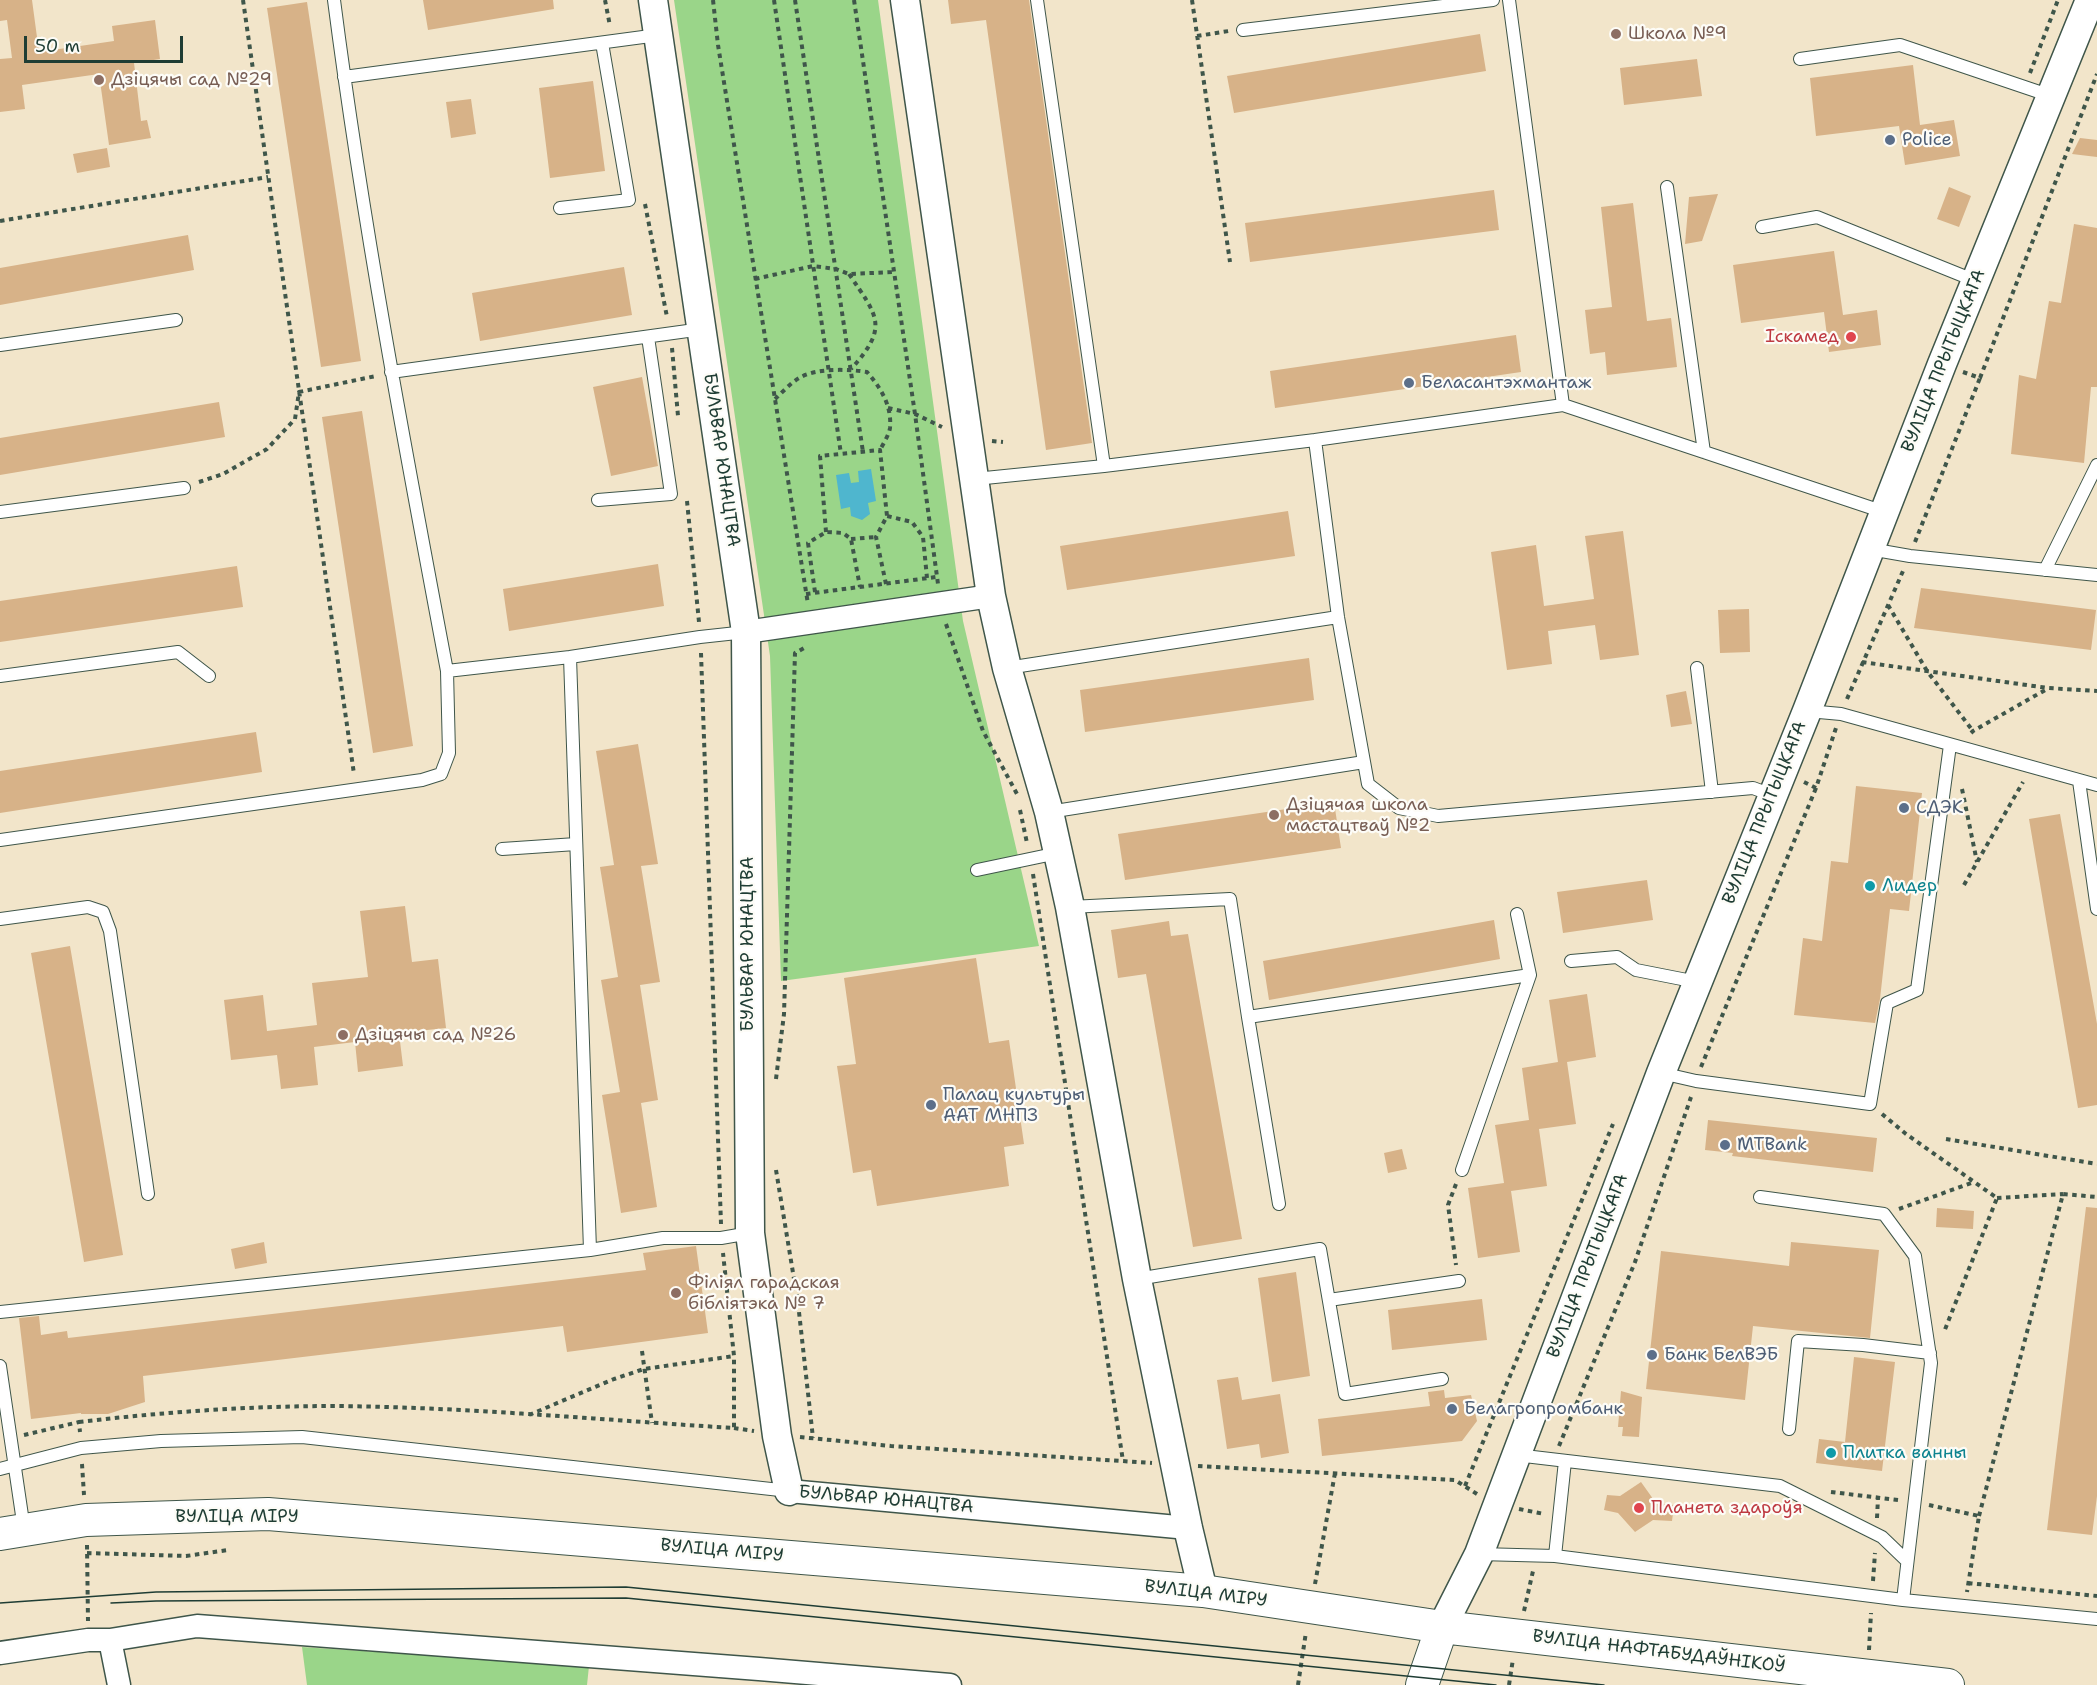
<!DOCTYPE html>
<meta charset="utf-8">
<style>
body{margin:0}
#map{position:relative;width:2097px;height:1685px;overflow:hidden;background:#f2e5ca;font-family:"Shantell Sans",sans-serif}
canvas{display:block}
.scale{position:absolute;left:24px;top:36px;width:159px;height:27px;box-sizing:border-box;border:3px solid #1f3d34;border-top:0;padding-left:8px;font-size:18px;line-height:21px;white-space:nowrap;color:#1f3d34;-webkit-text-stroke:4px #fdfcf7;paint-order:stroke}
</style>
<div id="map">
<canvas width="2097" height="1685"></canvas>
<div class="scale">50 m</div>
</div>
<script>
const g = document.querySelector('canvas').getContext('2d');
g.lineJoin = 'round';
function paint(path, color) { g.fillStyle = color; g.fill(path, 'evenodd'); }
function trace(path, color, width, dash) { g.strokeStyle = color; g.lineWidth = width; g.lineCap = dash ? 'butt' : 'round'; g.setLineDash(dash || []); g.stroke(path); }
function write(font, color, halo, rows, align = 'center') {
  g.font = font + ' "Shantell Sans",sans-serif'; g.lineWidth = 4.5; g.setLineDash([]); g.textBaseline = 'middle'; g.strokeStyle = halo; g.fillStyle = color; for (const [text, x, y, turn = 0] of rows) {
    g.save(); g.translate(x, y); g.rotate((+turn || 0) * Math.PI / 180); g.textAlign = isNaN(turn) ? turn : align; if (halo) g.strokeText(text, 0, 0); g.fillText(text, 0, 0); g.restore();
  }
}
paint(new Path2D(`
 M674,0H878L963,621L1039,946L781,981L770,656Z
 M302,1647L589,1666L587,1685H307Z`), '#9ad589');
paint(new Path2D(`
 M871,469L876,501L868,503L870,514L862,520L851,516L850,507L841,509L836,475L849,473L851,483L859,482L858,471Z`), '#4fb6ce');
paint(new Path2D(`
 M0,0H32L39,52L114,41L112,26L155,20L160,59L134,63L141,121L147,120L151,138L109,145L99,74L22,85L25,109L0,112V59L12,58L7,20L0,21Z
 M423,0H553L554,9L428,30Z
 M948,0H1029L1092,443L1046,450L986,20L951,24Z
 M307,2L361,361L321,367L267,8Z
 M1480,34L1486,71L1234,113L1227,76Z
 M1697,59L1702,96L1624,105L1620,68Z
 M1913,65L1920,125L1954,120L1960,156L1905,165L1899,126L1816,136L1810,78Z
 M593,81L605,171L550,178L539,88Z
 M471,99L476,134L451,138L446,102Z
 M2080,138L2097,140V157L2072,154Z
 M107,148L110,167L77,173L73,154Z
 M1949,187L1971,196L1959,227L1937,219Z
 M1494,190L1499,230L1250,262L1245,223Z
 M1718,194L1702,241L1685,244L1689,197Z
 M1633,203L1647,321L1671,318L1677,367L1607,375L1605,352L1590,354L1585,310L1612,307L1601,207Z
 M2074,224L2097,228V387H2091L2084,463L2011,454L2019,375L2036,379L2049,301L2061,303Z
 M188,235L194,270L0,305V268Z
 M1834,251L1843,315L1877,310L1881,345L1829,352L1824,312L1741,323L1733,265Z
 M624,267L632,315L480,341L472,293Z
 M1516,335L1521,372L1275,408L1270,371Z
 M642,377L658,466L611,476L593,387Z
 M219,402L225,437L0,475V438Z
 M362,411L413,746L373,753L322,417Z
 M1288,511L1295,556L1067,590L1060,546Z
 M1623,531L1639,655L1600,660L1595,625L1548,631L1552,664L1507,670L1491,552L1536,545L1544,606L1594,599L1585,536Z
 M658,564L664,606L509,631L503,589Z
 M237,566L243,607L0,642V601Z
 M1921,588L2096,610L2091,650L1914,628Z
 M1749,609L1750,652L1720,653L1718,610Z
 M1309,658L1314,700L1085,732L1080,690Z
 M1686,691L1692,724L1671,727L1666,695Z
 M256,732L262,772L0,813V771Z
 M638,744L658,864L641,866L660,982L640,985L658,1100L641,1103L657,1207L621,1213L602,1095L620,1092L601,980L618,977L600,867L614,865L596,751Z
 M1856,786L1922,793L1909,911L1890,909L1880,999L1875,1023L1794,1015L1803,938L1822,941L1831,861L1848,863Z
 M1334,802L1341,848L1125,880L1118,834Z
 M2060,814L2097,1024V1105L2078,1108L2029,819Z
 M1647,880L1653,920L1563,933L1557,892Z
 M405,906L412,962L438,959L446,1028L399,1033L403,1066L358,1072L355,1042L314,1047L318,1085L281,1089L277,1055L231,1060L224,1000L263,995L267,1031L317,1025L312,983L368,977L360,911Z
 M1494,920L1500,959L1269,1000L1263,961Z
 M1169,921L1171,936L1188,934L1242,1239L1193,1247L1146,974L1118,978L1111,930Z
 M70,946L123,1255L84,1262L31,953Z
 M976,958L989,1043L1009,1040L1024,1144L1004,1147L1009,1186L877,1206L871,1170L853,1173L837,1066L856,1064L844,978Z
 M1587,994L1596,1057L1567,1062L1576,1124L1539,1129L1547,1186L1511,1191L1520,1252L1478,1258L1468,1188L1504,1183L1495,1125L1529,1120L1522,1068L1558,1062L1549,1000Z
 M1708,1120L1877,1138L1873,1172L1732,1156L1733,1153L1705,1150Z
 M1402,1149L1407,1169L1388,1173L1384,1153Z
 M2086,1207L2097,1208V1496L2092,1535L2047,1530Z
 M1937,1208L1974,1211L1973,1229L1936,1227Z
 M264,1242L267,1263L235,1269L231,1249Z
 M1791,1242L1879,1250L1870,1338L1753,1326L1745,1400L1646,1389L1661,1251L1789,1266Z
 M696,1246L708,1333L567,1352L563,1326L143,1376L145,1402L108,1414H81V1413L31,1419L19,1318L39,1316L41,1335L67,1331L68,1338L646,1270L643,1253Z
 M1296,1272L1310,1376L1272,1382L1258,1278Z
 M1482,1299L1487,1340L1392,1350L1388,1310Z
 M1854,1357L1895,1362L1882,1471L1816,1463L1819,1439L1845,1442Z
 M1238,1377L1242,1400L1280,1394L1289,1453L1261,1458L1259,1444L1227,1449L1217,1380Z
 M1444,1390L1445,1398L1471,1395L1477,1421L1462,1441L1322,1456L1318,1419L1430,1406L1428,1392Z
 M1621,1391L1642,1397L1639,1437L1622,1436L1623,1427H1618Z
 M1641,1482L1656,1503L1674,1505L1672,1521L1653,1520L1635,1532L1618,1513L1604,1510L1607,1495L1620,1496Z`), '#d7b288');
const service = new Path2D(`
 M334,0C363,225 405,448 447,671
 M1037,0L1104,466
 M1509,0L1563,405
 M1243,30L1493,0
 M1800,59L1900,45L2051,96
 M344,77L658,35
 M1667,187L1704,452
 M560,208L629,200L602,43
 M1762,227L1817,217L1976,281
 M0,345L176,320
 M391,372L702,329
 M1315,440L1338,617L1368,784L1399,808L1438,816L1753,788L1772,795
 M975,479L1104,466L1315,440L1563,405L1884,512
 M598,500L671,494L648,337
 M0,512L184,488
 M1870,549L1910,556L2097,575
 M2045,570L2097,465
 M1007,668L1338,617
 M1697,668L1712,792
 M0,676L178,652L209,676
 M1808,711L1841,714L2097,785
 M2079,781L2097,909
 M1049,812L1364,762
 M0,840L422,780L441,774L449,753L447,671L570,657
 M502,849L576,844
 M977,870L1058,853
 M1070,907L1230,899L1248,1017L1530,975L1517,914
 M0,919L88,907L103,912L110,931L148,1194
 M1571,961L1617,957L1636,970L1697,982
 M1248,1017L1279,1204
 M1661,1073L1696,1081L1870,1104L1887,1003L1917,990L1950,745
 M1462,1170L1530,975
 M1760,1197L1884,1214L1915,1256L1931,1363L1903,1600
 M590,1250L570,657L700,637L746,632
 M1137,1279L1320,1249L1345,1394L1442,1379
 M1329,1300L1459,1281
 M0,1312L590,1250L663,1238H721L750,1233
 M0,1366L24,1529
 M1789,1429L1798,1341L1863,1345L1930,1353
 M1516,1455L1780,1486L1882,1537L1907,1561
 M0,1469L81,1448L161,1441L302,1437L789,1491
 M1479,1554L1555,1556L1903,1600L2097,1619
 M1555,1556L1565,1461`);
const minor = new Path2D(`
 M746,632L991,596
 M789,1491L1188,1528
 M110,1640L119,1685
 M0,1653L88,1640H110L197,1626L759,1669L950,1685`);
const tertiary = new Path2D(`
 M653,0L746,632L750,1233L777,1436L789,1491
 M905,0L991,596L1007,668L1049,812L1070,907L1137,1279L1188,1528L1203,1591
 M1442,1627L1479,1554L1661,1073L1807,711L1942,364L2090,0`);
const secondary = new Path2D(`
 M0,1534L86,1520L268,1514L1203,1591L1442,1627L1948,1685
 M1422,1685L1442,1627`);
trace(service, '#3f564a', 14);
trace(minor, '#3f564a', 25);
trace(tertiary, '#3f564a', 31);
trace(secondary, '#3f564a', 34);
trace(new Path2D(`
 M243,0L354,774
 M605,0L610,26
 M713,0L718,45L808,604
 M774,0L841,454
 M795,0L863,452
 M854,0L915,414L938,584
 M1192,0L1230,262
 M1197,36L1229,31
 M2030,73L2058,0
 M645,204L667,317
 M0,221L268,177
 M849,274C877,316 890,326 851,369
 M755,279L813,266L836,269L849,274L894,272
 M672,348L678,416
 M1963,372L1980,378L2097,74
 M775,399C783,392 791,382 801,377C818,368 848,369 867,372C881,388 892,406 890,428C889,435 883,444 880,450
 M888,408L915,414L942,427
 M992,441L1003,442
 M199,482L223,474L267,449L295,419L299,392L376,376
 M687,501L699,622
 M826,532L820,456L880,450L887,516
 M851,539L876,537
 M1915,542L1980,378
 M886,584L876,537L887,516L912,522L923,537L927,578
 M815,592L808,543L826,532L843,533L851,539L860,587
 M806,594L936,577
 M1888,605L1927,671L1973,731
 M946,624L983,731L1017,794
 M701,653L721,1224
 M1862,662L2048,688L2097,691
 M1847,699L1903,571
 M1971,733L1973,731L2047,689
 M1804,782L1816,788L1836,728
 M1962,789L1977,862
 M1020,810L1027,843
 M1033,874L1123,1461
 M1964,885L2023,782
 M1701,1067L1816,788
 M776,1079L784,1014L795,653L806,647
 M1882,1114L1906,1134L1997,1198L1944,1332
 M1946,1139L2097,1164
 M776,1170L798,1303L813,1438
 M1456,1184L1448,1205L1456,1265
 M1997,1198L2063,1194
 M1899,1209L1974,1182
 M642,1351L652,1423
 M529,1415L614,1379L644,1369L734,1356
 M79,1422C164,1412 249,1406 334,1406C467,1407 601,1420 734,1428V1356L723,1253
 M734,1428L754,1431
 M24,1435L79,1422L80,1432
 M800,1437L891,1446L1152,1463
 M1559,1446L1635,1262L1691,1097
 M82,1464L84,1495
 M1198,1466L1455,1480L1477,1494
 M1465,1486L1613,1124
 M1831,1492L1898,1500
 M1929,1505L1979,1516L1967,1592
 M1519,1509L1544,1514
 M1979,1516L2063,1194L2097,1197
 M1877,1518L1878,1498
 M87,1545L88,1621
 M87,1553L186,1556L228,1550
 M1873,1581L1875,1553
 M1968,1583L2097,1596
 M1315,1584L1335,1473
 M1524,1611L1533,1571
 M1869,1650L1871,1613
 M1298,1685L1306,1632
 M1509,1685L1513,1659`), '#3f564a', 4, [4.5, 4.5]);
trace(service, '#fff', 12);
trace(minor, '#fff', 22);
trace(tertiary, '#fff', 28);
trace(secondary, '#fff', 32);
trace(new Path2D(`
 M0,1603L156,1592L626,1587L1604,1685
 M111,1603L156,1601L626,1598L1496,1685`), '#1f3d34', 1.5);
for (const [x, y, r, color] of [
 [1616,34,6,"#8d6e63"],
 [99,80,6,"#8d6e63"],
 [1890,140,6,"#5c6f8a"],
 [1851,337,6,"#e0444e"],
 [1409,383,6,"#5c6f8a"],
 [1904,808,6,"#5c6f8a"],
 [1274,815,6,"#8d6e63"],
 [1870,886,6,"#0f9aa8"],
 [343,1035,6,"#8d6e63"],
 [931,1105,6,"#5c6f8a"],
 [1725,1145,6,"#5c6f8a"],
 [676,1293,6,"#8d6e63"],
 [1652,1355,6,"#5c6f8a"],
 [1452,1409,6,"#5c6f8a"],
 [1831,1453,6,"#0f9aa8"],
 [1639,1508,6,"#e0444e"]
]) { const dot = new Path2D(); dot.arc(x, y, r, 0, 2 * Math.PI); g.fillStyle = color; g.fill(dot); trace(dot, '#fdfcf7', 2); }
write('18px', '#785e54', '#fdfcf7', [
 ["Школа №9",1628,34],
 ["Дзіцячы сад №29",111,80],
 ["Дзіцячая школа",1286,805],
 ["мастацтваў №2",1286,826],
 ["Дзіцячы сад №26",355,1035],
 ["Філіял гарадская",688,1283],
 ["бібліятэка № 7",688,1304]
], 'left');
write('18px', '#4e5e75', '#fdfcf7', [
 ["Police",1902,140],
 ["Беласантэхмантаж",1421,383],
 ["СДЭК",1916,808],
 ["Палац культуры",943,1095],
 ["ААТ МНПЗ",943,1116],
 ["MTBank",1737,1145],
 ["Банк БелВЭБ",1664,1355],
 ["Белагропромбанк",1464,1409]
], 'left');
write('18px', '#be3a42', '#fdfcf7', [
 ["Іскамед",1839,337],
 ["Планета здароўя",1651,1508,"left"]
], 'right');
write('18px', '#1f3d34', '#fdfcf7', [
 ["ВУЛІЦА ПРЫТЫЦКАГА",1944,361,-68],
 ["БУЛЬВАР ЮНАЦТВА",721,460,82],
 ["ВУЛІЦА ПРЫТЫЦКАГА",1765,813,-68],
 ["БУЛЬВАР ЮНАЦТВА",748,944,-90],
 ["ВУЛІЦА ПРЫТЫЦКАГА",1588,1266,-69],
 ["БУЛЬВАР ЮНАЦТВА",886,1500,5],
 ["ВУЛІЦА МІРУ",237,1517],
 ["ВУЛІЦА МІРУ",722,1551,5],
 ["ВУЛІЦА МІРУ",1206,1594,7],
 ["ВУЛІЦА НАФТАБУДАЎНІКОЎ",1659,1652,7]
]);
write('18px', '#0d838f', '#fdfcf7', [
 ["Лидер",1882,886],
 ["Плитка ванны",1843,1453]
], 'left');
</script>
